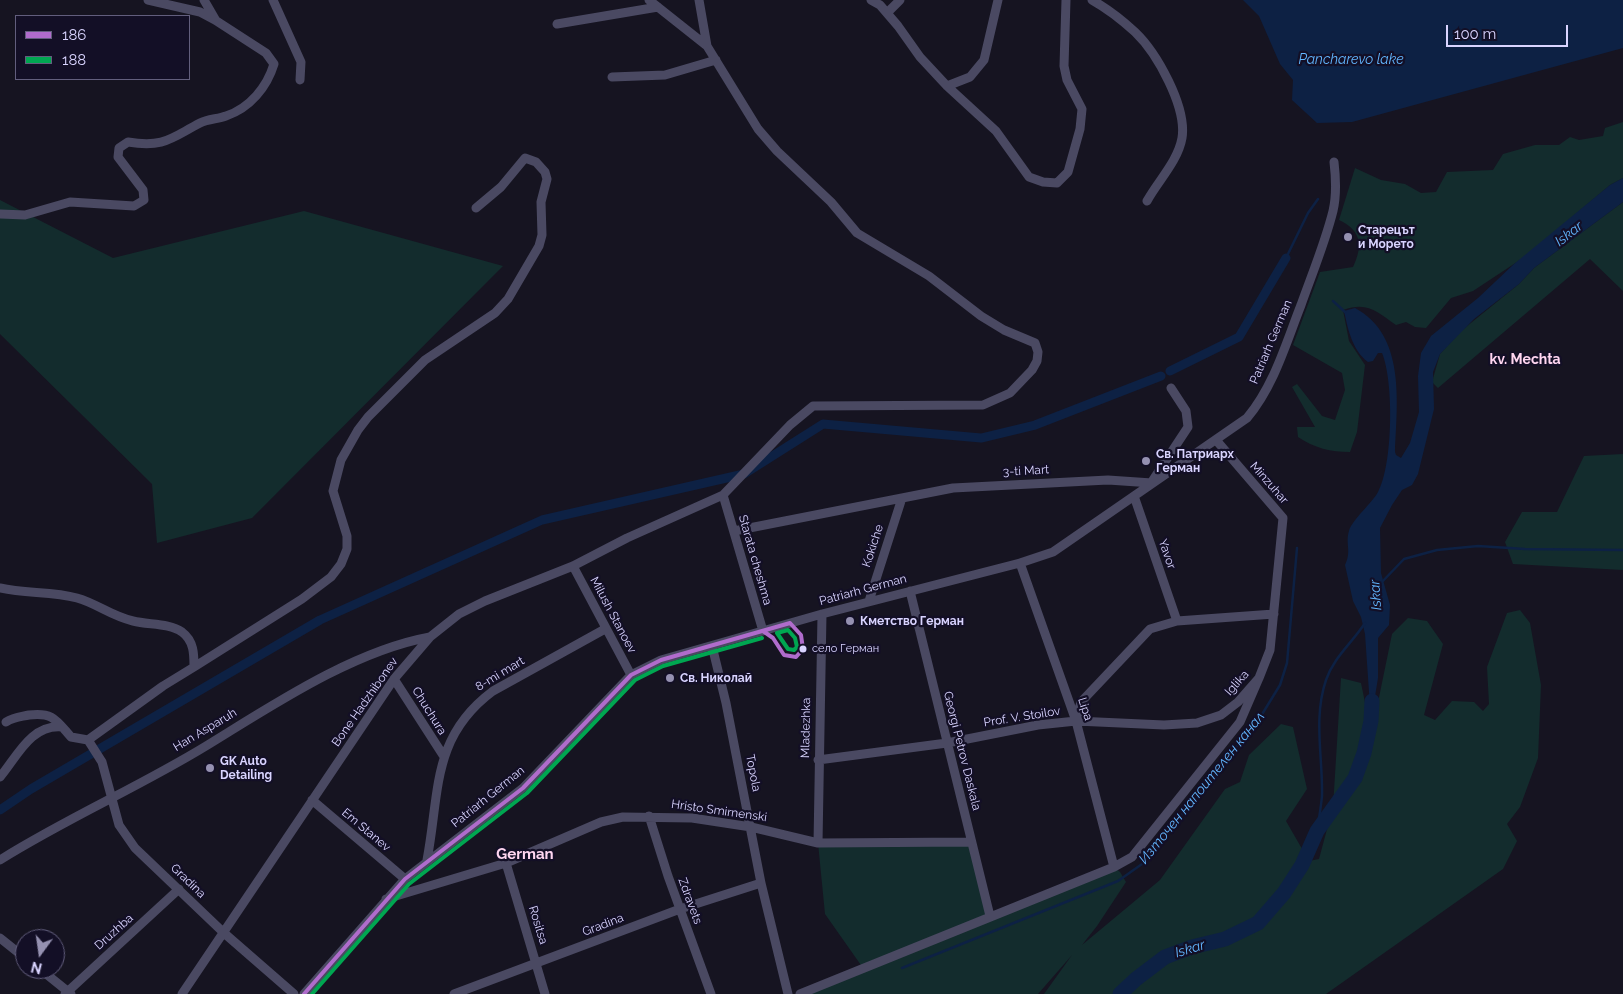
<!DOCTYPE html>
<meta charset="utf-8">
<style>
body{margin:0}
#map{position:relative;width:1623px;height:994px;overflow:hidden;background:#161421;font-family:Raleway,sans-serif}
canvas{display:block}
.legend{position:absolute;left:15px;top:15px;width:175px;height:65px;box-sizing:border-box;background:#130f26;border:1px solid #625e7d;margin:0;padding:6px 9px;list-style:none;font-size:15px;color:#d9d4ff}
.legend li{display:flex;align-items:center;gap:10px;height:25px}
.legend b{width:25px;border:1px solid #625e7d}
.north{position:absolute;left:15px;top:929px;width:50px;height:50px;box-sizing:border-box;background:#130f26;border:1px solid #625e7d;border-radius:50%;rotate:194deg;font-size:14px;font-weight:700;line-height:20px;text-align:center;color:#d9d4ff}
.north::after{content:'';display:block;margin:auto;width:18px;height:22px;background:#9591b1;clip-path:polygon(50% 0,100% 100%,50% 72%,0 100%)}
.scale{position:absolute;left:1446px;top:25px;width:122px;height:22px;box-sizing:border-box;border:2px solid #d9d4ff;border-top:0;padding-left:6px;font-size:15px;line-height:18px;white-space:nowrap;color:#d9d4ff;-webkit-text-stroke:4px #130f26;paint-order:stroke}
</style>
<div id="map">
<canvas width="1623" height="994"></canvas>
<ul class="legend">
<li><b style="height:6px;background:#b06ccc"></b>186</li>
<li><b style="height:6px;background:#00a651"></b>188</li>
</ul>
<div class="north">N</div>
<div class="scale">100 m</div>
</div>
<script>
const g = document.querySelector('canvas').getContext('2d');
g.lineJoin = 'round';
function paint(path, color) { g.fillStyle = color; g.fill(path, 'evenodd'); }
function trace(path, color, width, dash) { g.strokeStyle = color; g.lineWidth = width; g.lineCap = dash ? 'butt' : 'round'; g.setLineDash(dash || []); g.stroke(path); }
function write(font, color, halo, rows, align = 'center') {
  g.font = font + ' Raleway,sans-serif'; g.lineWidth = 4.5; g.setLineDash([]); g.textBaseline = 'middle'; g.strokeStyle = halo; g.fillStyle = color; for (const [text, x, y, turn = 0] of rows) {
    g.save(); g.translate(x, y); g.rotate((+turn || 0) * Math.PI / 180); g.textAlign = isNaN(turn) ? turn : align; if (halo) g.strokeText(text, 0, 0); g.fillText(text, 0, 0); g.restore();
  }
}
paint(new Path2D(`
 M1623,122V178L1610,185L1526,256L1473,291L1451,298L1426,328L1415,327L1406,322L1396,325C1377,312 1368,301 1343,310L1349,341L1365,365L1357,432L1350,452C1331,452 1314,448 1298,437L1297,427H1315L1292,387L1297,384L1322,416L1335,420L1345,390L1342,373L1293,345L1320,272L1353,267C1363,246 1362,231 1339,220L1355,168L1381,180L1405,184L1421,193L1436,192L1447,172L1493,170L1503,154L1535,145H1559L1570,137L1579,140L1603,136L1605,128Z
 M0,200L113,258L304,211L503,266L252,518L157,543L152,484L0,334Z
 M1623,202V291L1590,259L1438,388L1432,382L1440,354L1461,331L1519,284L1534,268Z
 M1623,454V570L1513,564L1505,542L1522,512H1557L1584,456Z
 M1520,610L1530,623L1541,685L1538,758L1520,807L1507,824L1517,841L1503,869L1326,994H1044L1072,955L1038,994H800L863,968L825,914L818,843L971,842L991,916L1114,867L1120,872L1126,882L1097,926L1082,945L1160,880L1225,789L1240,782L1249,755L1281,724L1293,727L1307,789L1286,821L1309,861L1319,859L1333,807L1341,678L1361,683L1368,717H1375L1392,634L1408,618L1427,621L1443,644L1424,715L1435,720L1452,701L1474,702L1483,711L1489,704L1487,667L1507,613Z`), '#132c2d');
paint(new Path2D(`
 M1243,0H1623V48L1352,122L1317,123L1292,100L1293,80L1280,64L1259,16Z
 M1623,178V202L1534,268L1519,284L1474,319L1440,354L1433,372L1434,409L1418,474L1412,485L1402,490L1392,505L1380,528L1381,573L1390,605L1389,625L1378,638V678L1371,721L1365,634L1361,617L1353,601L1345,565C1352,551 1345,544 1349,531C1352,520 1372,503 1378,492C1393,465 1394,381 1382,353H1378L1373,361L1368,362C1352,350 1348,329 1344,311L1355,308C1406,335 1397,403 1395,452L1396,455L1401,458L1410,443L1419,412L1418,376L1421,353L1431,336L1478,298L1514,264L1610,185Z`), '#0d2144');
trace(new Path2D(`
 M1286,258L1308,213L1318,199
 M1333,301L1345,312
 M1381,583L1404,559L1437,550L1478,546L1525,549L1623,550
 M1317,831C1319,819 1321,807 1322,796C1323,758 1313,718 1326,680C1334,657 1352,643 1365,623
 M902,968L1118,881L1142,864L1261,716L1280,685L1287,663L1297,548`), '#0d2144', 2.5);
trace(new Path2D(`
 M1170,371L1239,337L1286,258
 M0,810L31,789L320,620L542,520L744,474L823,424L981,438L1035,425L1161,376`), '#0d2144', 9);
trace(new Path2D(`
 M1120,994L1136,979L1165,957L1192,947L1225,939L1258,923L1284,893L1302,865L1317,831L1355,778L1364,753L1371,721L1372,701`), '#0d2144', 15);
trace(new Path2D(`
 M204,0L215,19
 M273,0L301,62L300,80
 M699,0L707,46
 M871,0L880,5L898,26L920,57L947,86L996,131L1029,177L1043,182L1057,183L1068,172L1080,129L1082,109L1067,80L1064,66L1066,0
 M1092,0C1108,9 1122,20 1135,32C1157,53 1187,107 1182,138C1178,161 1158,181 1147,201
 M887,13L900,0
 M557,24L658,7
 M612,77L665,75L716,60
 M947,86L970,77L984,60L998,0
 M0,214L25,215L70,202L134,206L144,200L143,190L118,157L119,148L128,142C164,148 171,138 200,123C208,119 218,119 226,116C250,108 267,87 274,64L266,53L215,20L200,12L148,0
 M1153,480L1188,427L1186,411L1171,388
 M723,495L763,631
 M1134,496L1177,621
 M734,531L953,488L1108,480L1152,483
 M1020,563L1076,721L1114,867
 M573,566L631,675
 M0,588C25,594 52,591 77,598C96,603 111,616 133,621C149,625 169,623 182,632C194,641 194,654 194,667L163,686L88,740L71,737C56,720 53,712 29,715C20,717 14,717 6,722
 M910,591L990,916
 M869,601L902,498
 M712,646L726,703L761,883L788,994
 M194,667L302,599L331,577L341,564L347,549V536L333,491L341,460L358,430L368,417L425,360L495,313L508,299L539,246L542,235L541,202L547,179L545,172L536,162L525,158L501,187L476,208
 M394,679L443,755
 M1076,721L1164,725L1197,723L1221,715L1238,702L1259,678L1270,650L1283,518L1216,440
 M88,740L102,762L119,825L135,848L224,933L294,994
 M818,760L947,743L1038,725L1076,721L1081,702L1150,629L1177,621L1274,614
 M0,777C17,757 31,724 62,727
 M312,800L405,879
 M649,816L668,876L711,994
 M818,843L822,614
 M0,860C67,818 139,787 206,746C273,705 353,651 430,637
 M427,860C440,792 431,737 493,691L605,629
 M506,863L545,994
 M386,899L506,863L601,822L623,817L692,818L751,827L818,843L971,842
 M0,938L25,958
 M40,969L71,994
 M65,994L179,889
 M182,994L394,679L430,637L459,614L485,601L573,566L627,538L723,495L790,425L813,406L983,405L1010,393L1032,370L1037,361L1038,352L1035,343L1004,330L981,316L929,276L857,233L831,202L777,151L758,129L707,46L649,0
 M304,994L405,879L523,788L631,675L661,660L822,614L1020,563L1053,552L1247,418C1274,386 1286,343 1301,305C1312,274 1325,243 1333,211C1337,194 1336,179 1334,162
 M454,994L680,909L761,883
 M800,994L1114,867L1132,857L1240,722L1259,678`), '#4a4962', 9);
trace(new Path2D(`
 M304,994L405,879L523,788L631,675L661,660L790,623L801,635L803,649L796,657L784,655L773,638L763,631`), '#b06ccc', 4);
trace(new Path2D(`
 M788,630L795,638L797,647L794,650L788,649L777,633Z
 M312,994L409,884L527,793L635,680L663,666L762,638`), '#00a651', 4);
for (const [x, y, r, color] of [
 [1348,237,5,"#9591b1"],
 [1146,461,5,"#9591b1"],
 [850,621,5,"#9591b1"],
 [803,649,4.5,"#d9d4ff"],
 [670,678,5,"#9591b1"],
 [210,768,5,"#9591b1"]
]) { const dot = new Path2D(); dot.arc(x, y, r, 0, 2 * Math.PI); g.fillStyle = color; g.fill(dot); trace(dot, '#130f26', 2); }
write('11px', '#d9d4ff', '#130f26', [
 ["село Герман",812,649]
], 'left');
write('bold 12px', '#d9d4ff', '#130f26', [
 ["Старецът",1358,230],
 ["и Морето",1358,244],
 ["Св. Патриарх",1156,454],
 ["Герман",1156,468],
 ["Кметство Герман",860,621],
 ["Св. Николай",680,678],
 ["GK Auto",220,761],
 ["Detailing",220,775]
], 'left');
write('12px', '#d9d4ff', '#130f26', [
 ["Patriarh German",1271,342,-67],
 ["3-ti Mart",1026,471,-3],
 ["Minzuhar",1269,483,49],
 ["Kokiche",873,546,-72],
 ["Yavor",1167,554,71],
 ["Starata cheshma",755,560,74],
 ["Patriarh German",863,590,-15],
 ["Milush Stanoev",613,615,62],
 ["8-mi mart",500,674,-31],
 ["Iglika",1237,683,-48],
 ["Bone Hadzhibonev",365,702,-55],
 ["Lipa",1085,709,72],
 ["Chuchura",429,711,58],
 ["Prof. V. Stoilov",1022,717,-9],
 ["Mladezhka",806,728,-89],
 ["Han Asparuh",205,730,-31],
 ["Georgi Petrov Daskala",962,751,76],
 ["Topola",753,773,79],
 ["Patriarh German",488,797,-39],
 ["Hristo Smirnenski",719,811,8],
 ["Em Stanev",366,830,40],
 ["Gradina",188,881,44],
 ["Zdravets",690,901,70],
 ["Rositsa",538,925,73],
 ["Gradina",603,925,-21],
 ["Druzhba",114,932,-42]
]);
write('italic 14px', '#62b6ff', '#130f26', [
 ["Pancharevo lake",1351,60],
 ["Iskar",1569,234,-38],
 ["Iskar",1376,595,-94],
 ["Източен напоителен канал",1202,788,-51],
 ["Iskar",1190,949,-17]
]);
write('bold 14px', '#ffd6f0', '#130f26', [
 ["kv. Mechta",1525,360]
]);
write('bold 15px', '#ffd6f0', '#130f26', [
 ["German",525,854]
]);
</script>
